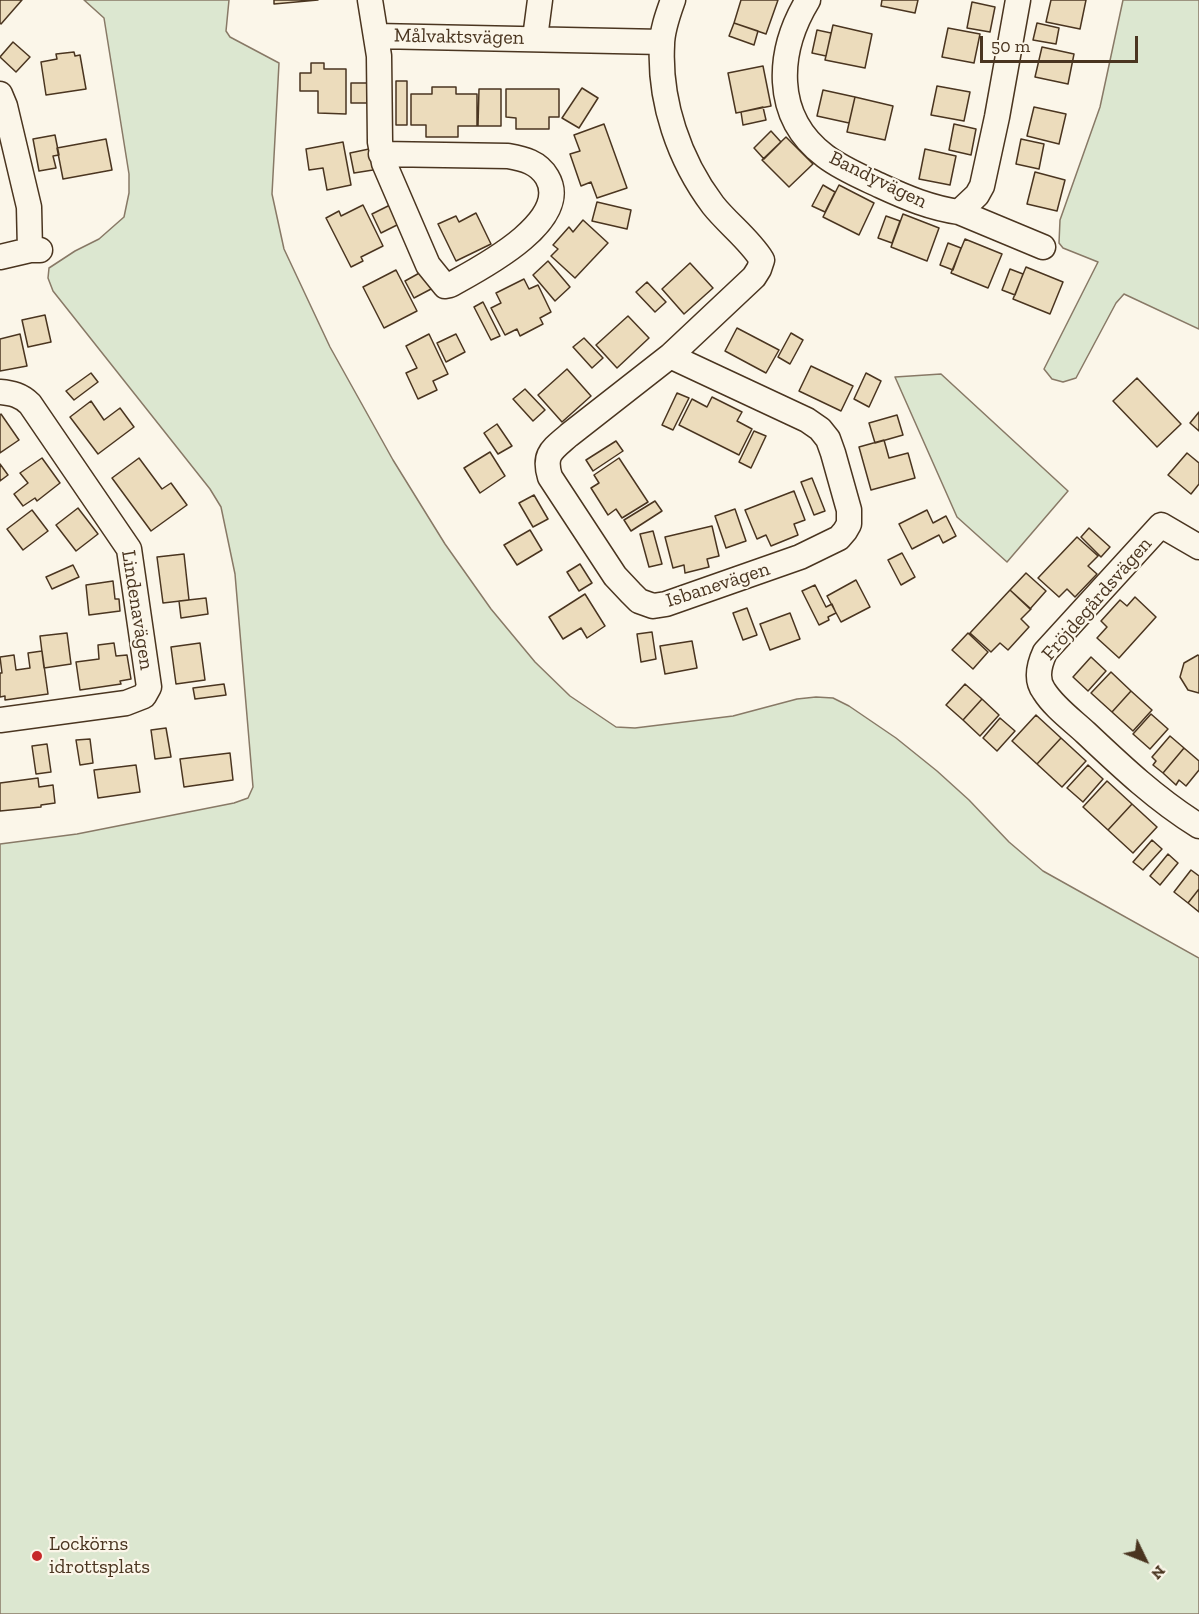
<!DOCTYPE html>
<meta charset="utf-8">
<style>
body{margin:0}
#map{position:relative;width:1199px;height:1614px;overflow:hidden;background:#fbf6e9;font-family:"Zilla Slab",serif}
canvas{display:block}
.north{position:absolute;left:1115px;top:1530px;width:60px;height:60px;-webkit-text-stroke:4px #fbf6e9;paint-order:stroke;rotate:133deg;font-size:16px;font-weight:700;line-height:24px;text-align:center;color:#4a3520}
.north::after{content:'';display:block;margin:auto;width:21px;height:27px;background:#4a3520;clip-path:polygon(50% 0,100% 100%,50% 72%,0 100%)}
.scale{position:absolute;left:980px;top:36px;width:158px;height:27px;box-sizing:border-box;border:3px solid #4a3520;border-top:0;padding-left:8px;font-size:18px;line-height:21px;white-space:nowrap;color:#4a3520;-webkit-text-stroke:4px #fbf6e9;paint-order:stroke}
</style>
<div id="map">
<canvas width="1199" height="1614"></canvas>
<div class="north">N</div>
<div class="scale">50 m</div>
</div>
<script>
const g = document.querySelector('canvas').getContext('2d');
g.lineJoin = 'round';
function paint(path, color) { g.fillStyle = color; g.fill(path, 'evenodd'); }
function trace(path, color, width, dash) { g.strokeStyle = color; g.lineWidth = width; g.lineCap = dash ? 'butt' : 'round'; g.setLineDash(dash || []); g.stroke(path); }
function write(font, color, halo, rows, align = 'center') {
  g.font = font + ' "Zilla Slab",serif'; g.lineWidth = 4.5; g.setLineDash([]); g.textBaseline = 'middle'; g.strokeStyle = halo; g.fillStyle = color; for (const [text, x, y, turn = 0] of rows) {
    g.save(); g.translate(x, y); g.rotate((+turn || 0) * Math.PI / 180); g.textAlign = isNaN(turn) ? turn : align; if (halo) g.strokeText(text, 0, 0); g.fillText(text, 0, 0); g.restore();
  }
}
const green = new Path2D(`
 M84,0H229L226,31L230,37L279,63L272,194L284,249L330,347L393,460L445,544L491,609L535,662L570,696L616,727L635,728L733,716L797,699L816,697L833,698L849,706L896,738L937,771L969,800L1009,842L1043,871L1199,958V1614H0V844L77,834L234,803L248,798L253,787L235,574L221,507L210,489L53,291L48,278L49,268L75,251L99,239L124,217L129,193V174L104,18Z
 M1123,0H1199V329L1124,294L1116,303L1076,378L1063,382L1052,379L1044,369L1098,262L1063,248L1059,243L1060,220L1100,107Z
 M941,374L1068,491L1007,562L957,517L895,377Z`);
paint(green, '#dce7d0');
trace(green, '#887966', 1.5);
const building = new Path2D(`
 M0,0H22L1,24L0,23Z
 M274,0H318L274,4Z
 M741,0H778L766,34L734,23Z
 M882,0H918L915,13L881,6Z
 M1051,0H1086L1080,29L1046,22Z
 M972,2L995,7L990,32L967,28Z
 M734,23L758,31L754,45L729,36Z
 M1037,23L1059,28L1056,44L1033,40Z
 M833,25L872,34L865,68L825,60Z
 M948,28L980,34L974,63L942,57Z
 M817,30L831,33L826,56L812,53Z
 M13,42L30,57L16,72L0,57Z
 M1042,47L1074,54L1068,84L1035,77Z
 M74,52L75,56L80,55L86,89L46,95L41,62L57,59L56,54Z
 M311,63H324V69H346V114L318,113V91H300V73H311Z
 M763,66L771,106L736,113L728,73Z
 M396,81H407V125H396Z
 M351,83H371L370,103H351Z
 M937,86L970,92L964,121L931,115Z
 M432,87H456V94H477V126H458V137H426V125H411V94H432Z
 M582,88L598,98L579,128L562,118Z
 M479,89H501V126H478Z
 M506,89H559V117H549V129H516V118L506,117Z
 M823,90L855,97L849,123L817,116Z
 M855,97L893,106L885,140L847,132Z
 M763,107L766,120L743,125L741,112Z
 M1034,107L1066,114L1059,144L1027,136Z
 M604,124L627,188L597,198L591,182L581,186L570,154L580,151L574,135Z
 M954,124L976,129L971,155L949,150Z
 M771,131L781,142L764,159L754,148Z
 M55,135L59,155L53,156L56,168L39,171L33,139Z
 M786,137L813,164L789,187L762,160Z
 M106,139L112,170L63,179L57,148Z
 M1021,139L1044,144L1039,169L1016,164Z
 M343,142L351,185L327,190L323,168L309,170L306,149Z
 M369,149L373,170L354,173L350,153Z
 M925,149L956,156L950,185L919,179Z
 M1035,172L1065,180L1057,211L1027,204Z
 M823,185L835,192L825,212L812,206Z
 M839,185L874,203L859,235L823,217Z
 M597,202L631,210L627,229L592,221Z
 M363,205L383,246L361,257L363,261L351,267L326,218L339,211L341,216Z
 M390,205L399,224L381,233L372,214Z
 M476,213L491,244L456,261L438,224L456,216L459,222Z
 M903,214L939,228L927,261L891,247Z
 M886,216L900,221L892,243L878,238Z
 M583,220L608,243L575,278L551,256L558,249L553,245L569,227L573,232Z
 M965,239L1002,254L988,288L951,273Z
 M948,243L961,248L953,270L940,265Z
 M548,261L570,287L555,301L533,275Z
 M690,263L713,288L684,314L662,289Z
 M1026,267L1063,282L1050,314L1013,299Z
 M1010,269L1023,274L1015,295L1002,290Z
 M396,270L417,311L384,328L363,287Z
 M423,271L433,288L414,298L405,281Z
 M524,279L529,289L538,285L551,312L540,318L543,324L520,336L517,329L505,335L491,308L501,303L496,293Z
 M647,282L666,302L655,312L636,292Z
 M483,302L500,336L491,340L474,307Z
 M45,315L51,342L28,347L22,320Z
 M628,316L649,338L617,368L596,345Z
 M737,328L779,350L766,373L725,351Z
 M791,333L803,340L790,364L778,357Z
 M20,334L27,366L0,371V339Z
 M429,334L448,374L433,381L437,390L418,399L406,373L417,368L406,346Z
 M456,334L465,352L446,362L437,343Z
 M584,338L603,358L592,368L573,347Z
 M811,366L853,386L841,411L799,391Z
 M567,369L591,396L562,422L538,395Z
 M91,373L98,382L74,400L66,391Z
 M866,373L881,381L869,407L854,399Z
 M1137,378L1181,424L1157,447L1113,401Z
 M525,389L545,410L533,421L513,399Z
 M677,393L689,398L673,430L662,425Z
 M712,397L742,412L737,421L752,429L739,455L679,425L692,399L707,407Z
 M91,401L104,420L120,408L134,427L98,454L70,417Z
 M1199,412V431L1190,423Z
 M1,414L19,440L0,453V415Z
 M897,415L903,435L875,443L869,423Z
 M497,424L512,446L498,454L484,433Z
 M754,431L766,436L751,468L739,462Z
 M884,440L889,458L908,453L915,478L871,490L859,447Z
 M616,441L623,451L593,471L586,460Z
 M490,452L505,476L480,493L464,468Z
 M1187,453L1199,463V484L1191,494L1168,475Z
 M42,458L60,483L37,501L35,498L23,506L14,494L28,483L20,473Z
 M139,458L162,489L171,483L187,505L151,531L112,478Z
 M619,458L648,502L622,518L616,509L608,515L591,488L599,483L594,475Z
 M0,464L8,475L0,481Z
 M812,478L825,511L814,515L801,482Z
 M794,491L805,520L794,524L798,535L771,546L766,535L757,539L745,510Z
 M534,495L548,519L533,527L519,503Z
 M655,501L662,511L631,531L624,520Z
 M78,508L98,534L76,551L56,525Z
 M735,509L746,541L726,548L715,516Z
 M32,510L48,531L23,550L7,529Z
 M927,510L933,523L946,516L956,536L943,543L939,535L912,549L899,524Z
 M712,526L719,556L707,559L709,567L685,573L684,565L673,568L665,537Z
 M1089,528L1110,547L1101,557L1081,537Z
 M530,530L542,550L517,565L504,545Z
 M653,531L662,564L649,567L640,534Z
 M1077,537L1098,556L1088,566L1097,574L1075,597L1067,589L1059,597L1038,578Z
 M902,553L915,577L901,585L888,560Z
 M184,554L189,600L163,603L157,557Z
 M580,564L592,583L579,591L567,572Z
 M73,565L79,577L52,589L46,577Z
 M1026,573L1046,591L1030,609L1010,590Z
 M856,580L870,607L841,622L827,596Z
 M113,581L115,599H119L120,611L89,615L86,585Z
 M815,585L826,607L832,604L836,613L828,617L829,620L819,625L802,591Z
 M1010,590L1031,609L1021,619L1029,627L1008,650L1000,643L991,652L970,633Z
 M585,594L605,626L587,638L581,628L563,639L549,617Z
 M1135,597L1156,617L1119,658L1097,638L1107,627L1101,621L1120,600L1127,606Z
 M206,598L208,614L181,618L179,601Z
 M747,608L757,635L743,640L733,613Z
 M790,613L800,639L770,650L760,624Z
 M652,632L656,659L641,662L637,634Z
 M67,633L71,664L44,668L40,636Z
 M968,633L988,652L973,669L952,650Z
 M692,641L697,668L665,674L660,646Z
 M114,643L116,656L127,655L131,679L120,681L121,684L80,690L76,662L99,659L98,645Z
 M200,643L205,680L176,684L171,647Z
 M42,651L48,694L5,700V696L0,697V673H2L0,657L14,655L16,670L30,668L28,653Z
 M1198,655L1199,656V693L1188,690L1180,677L1184,663Z
 M1091,657L1106,671L1088,691L1073,677Z
 M1111,672L1131,691L1112,712L1091,693Z
 M224,684L226,695L195,699L193,688Z
 M965,684L982,699L963,720L946,705Z
 M1131,691L1152,710L1133,731L1112,712Z
 M982,699L999,715L980,736L963,720Z
 M1151,714L1168,729L1150,749L1133,734Z
 M1036,715L1061,738L1037,764L1012,741Z
 M1000,718L1015,731L997,751L983,738Z
 M166,728L171,757L155,759L151,730Z
 M1170,736L1184,748L1163,773L1153,765L1156,761L1152,757Z
 M1061,738L1086,761L1062,787L1037,764Z
 M90,739L93,763L80,765L76,740Z
 M47,744L51,772L36,774L32,746Z
 M1184,748L1199,761V770L1186,786L1179,780L1176,785L1163,773Z
 M230,753L233,780L184,787L180,759Z
 M136,765L140,792L98,798L94,770Z
 M1088,765L1103,779L1083,802L1067,788Z
 M38,778L39,787L53,785L55,803L41,805V807L0,811V783Z
 M1107,781L1132,804L1108,830L1083,807Z
 M1132,804L1157,827L1133,853L1108,830Z
 M1152,840L1162,849L1143,870L1133,862Z
 M1168,854L1178,863L1160,885L1150,876Z
 M1191,870L1199,876V889L1188,903L1174,892Z
 M1199,889V912L1188,903Z`);
paint(building, '#ecdcbc');
trace(building, '#4a3520', 1.5);
const minor = new Path2D(`
 M370,0L379,56L380,142L384,163L428,265L445,286L450,285C479,269 573,221 547,177C538,162 524,159 508,156L381,154
 M808,0C777,51 772,116 825,156C842,169 862,177 881,186C907,198 931,208 959,212L977,195L982,186L997,117L1018,0
 M376,36L662,42
 M535,38L540,0
 M0,94L5,106L29,207L30,250
 M959,212L1043,247
 M0,257L30,250H40
 M670,356L807,420L820,429L828,439L833,453L849,510V524L845,531L839,538L800,557L666,604L653,606L639,601L631,593L615,576L550,477C543,454 552,450 569,435L670,356L754,277L759,269L762,260C749,239 728,224 713,205C679,160 659,101 662,45C662,30 668,14 673,0
 M0,392C12,393 21,395 30,404L129,549L149,687L144,696L126,703L0,720
 M1199,547L1161,525L1045,652C1039,665 1035,679 1044,691C1054,707 1072,720 1086,733C1122,767 1157,800 1199,826`);
trace(minor, '#4a3520', 27);
trace(minor, '#fbf6e9', 24);
for (const [x, y, r, color] of [
 [37,1556,6,"#c62828"]
]) { const dot = new Path2D(); dot.arc(x, y, r, 0, 2 * Math.PI); g.fillStyle = color; g.fill(dot); trace(dot, '#fbf6e9', 2); }
write('20px', '#4a3520', '#fbf6e9', [
 ["Målvaktsvägen",459,37,1],
 ["Bandyvägen",878,180,26],
 ["Isbanevägen",718,585,-18],
 ["Fröjdegårdsvägen",1097,599,-49],
 ["Lindenavägen",137,610,81]
]);
write('20px', '#4a3520', '#fbf6e9', [
 ["Lockörns",49,1544],
 ["idrottsplats",49,1567]
], 'left');
</script>
